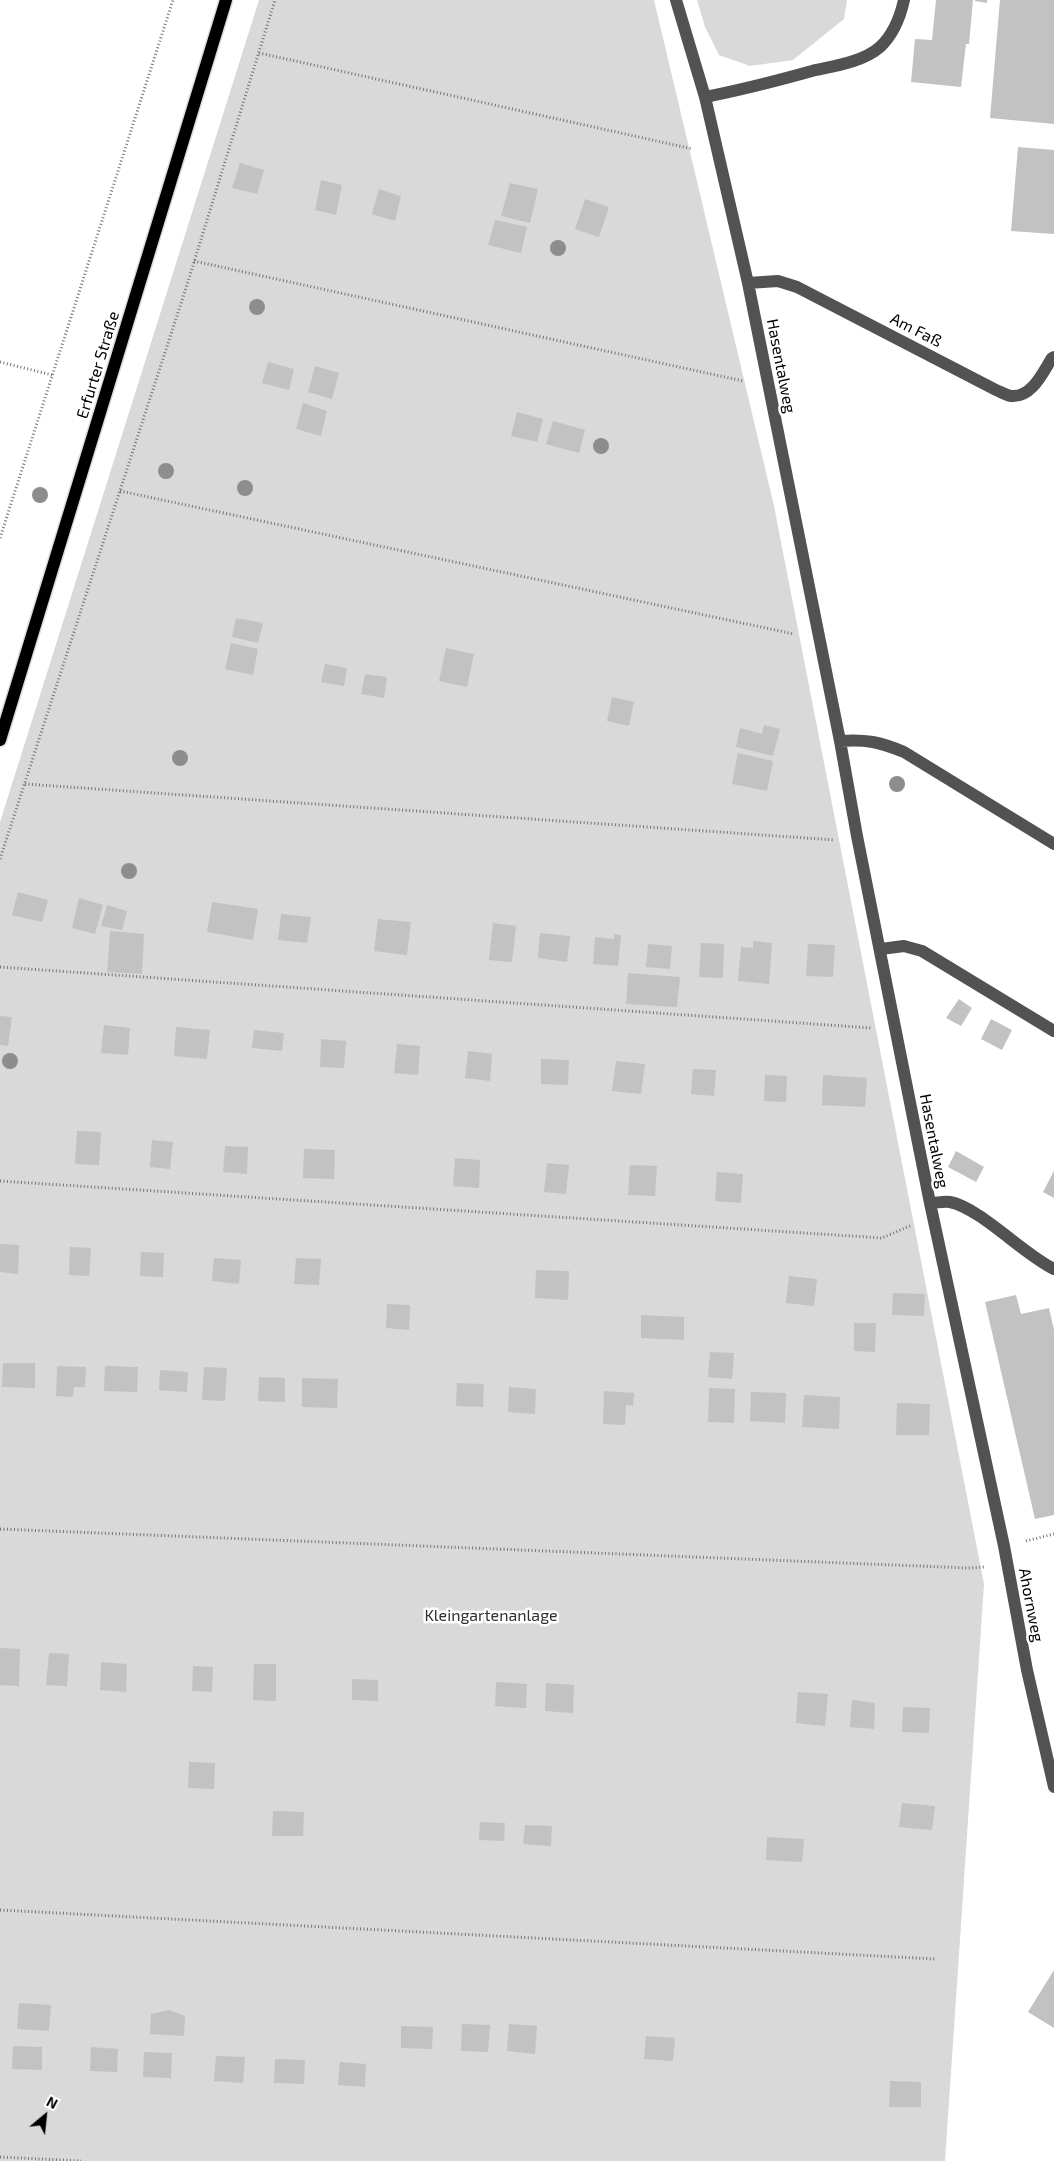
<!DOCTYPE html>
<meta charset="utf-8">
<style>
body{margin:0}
#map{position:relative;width:1054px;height:2161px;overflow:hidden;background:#fff;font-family:"Exo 2",sans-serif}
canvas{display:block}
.north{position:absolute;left:20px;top:2091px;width:50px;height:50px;-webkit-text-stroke:4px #fff;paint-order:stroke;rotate:28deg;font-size:14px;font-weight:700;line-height:20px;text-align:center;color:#000}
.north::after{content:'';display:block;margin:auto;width:18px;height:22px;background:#000;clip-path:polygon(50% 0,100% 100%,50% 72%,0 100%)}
</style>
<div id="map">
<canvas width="1054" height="2161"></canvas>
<div class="north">N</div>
</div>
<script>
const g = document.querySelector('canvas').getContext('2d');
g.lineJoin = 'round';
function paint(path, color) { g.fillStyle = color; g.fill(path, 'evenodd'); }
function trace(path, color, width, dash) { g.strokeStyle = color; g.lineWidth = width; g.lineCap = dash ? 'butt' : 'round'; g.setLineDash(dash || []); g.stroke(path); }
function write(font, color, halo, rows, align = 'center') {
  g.font = font + ' "Exo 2",sans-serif'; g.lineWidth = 5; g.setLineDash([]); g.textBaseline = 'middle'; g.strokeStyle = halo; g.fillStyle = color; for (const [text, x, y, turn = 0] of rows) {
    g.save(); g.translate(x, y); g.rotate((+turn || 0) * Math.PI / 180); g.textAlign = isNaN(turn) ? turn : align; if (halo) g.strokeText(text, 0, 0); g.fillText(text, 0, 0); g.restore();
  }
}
paint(new Path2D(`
 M259,0H654L774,506L984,1584L945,2161H0V822Z
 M697,0H847L844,19L793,60L750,66L719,55L705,27Z`), '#d9d9d9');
paint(new Path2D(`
 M936,0H973L969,44H966L961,87L911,82L915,39L932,40Z
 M975,0H987V3L975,1Z
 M1000,0H1054V124L990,118Z
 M1018,147L1054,150V234L1011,231Z
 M240,163L264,170L257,194L232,188Z
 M321,180L342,185L336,215L315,210Z
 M510,183L538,189L530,223L501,216Z
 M379,189L401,196L395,221L372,214Z
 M585,199L609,207L599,237L575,229Z
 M495,220L527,227L521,253L488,245Z
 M268,362L294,369L289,390L262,383Z
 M315,366L339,373L332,399L308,392Z
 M303,403L327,411L321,436L296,429Z
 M517,412L543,419L537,442L511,436Z
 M553,421L585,430L579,453L546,444Z
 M236,618L263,623L258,643L232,637Z
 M231,643L258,649L253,675L225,669Z
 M446,648L474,654L467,687L439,681Z
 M325,664L347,668L344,686L321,682Z
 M365,674L387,677L384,698L361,694Z
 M612,697L634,702L629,726L607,721Z
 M764,725L780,729L773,756L736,747L740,728L762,734Z
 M738,753L773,761L767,791L732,784Z
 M18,892L48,900L42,922L12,915Z
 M79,898L103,905L95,934L72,928Z
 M212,902L258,909L253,940L207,932Z
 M107,905L127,911L122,930L101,926Z
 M281,914L311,917L307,943L278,940Z
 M378,919L411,922L407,955L374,951Z
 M493,923L516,926L512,962L489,960Z
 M110,931L144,934L142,974L107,972Z
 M540,933L570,936L567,962L538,958Z
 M614,934L621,935L618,966L593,964L595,937L614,939Z
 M753,941L772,943L769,984L738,981L741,947L753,948Z
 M701,943L724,944L723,978L699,977Z
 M648,944L672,946L670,969L646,967Z
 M808,944L835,945L833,977L806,976Z
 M628,973L680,977L677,1007L626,1004Z
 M959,999L972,1008L961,1026L946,1018Z
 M0,1016L12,1017L8,1046L0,1045Z
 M991,1019L1012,1030L1002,1050L981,1039Z
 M104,1025L130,1028L128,1055L101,1053Z
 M176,1027L210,1030L207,1059L174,1056Z
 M254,1030L284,1033L282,1051L252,1048Z
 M321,1039L346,1041L344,1068L320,1067Z
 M397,1044L420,1046L418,1075L394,1073Z
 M468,1051L492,1054L490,1081L465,1078Z
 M541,1059L569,1060L568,1085L541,1084Z
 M616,1061L645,1064L641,1094L612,1091Z
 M693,1069L716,1070L714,1096L691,1094Z
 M765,1075L787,1076L786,1102L764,1101Z
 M823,1075L867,1078L865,1107L822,1105Z
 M77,1131L101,1132L99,1165L75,1164Z
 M152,1140L173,1142L170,1169L150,1167Z
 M225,1146L248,1147L247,1174L223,1172Z
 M304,1149L335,1150L334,1179L303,1178Z
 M956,1151L984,1167L976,1182L948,1167Z
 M455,1158L480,1160L479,1188L453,1186Z
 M547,1163L569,1165L566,1194L544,1192Z
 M630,1165L657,1166L655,1196L628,1195Z
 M1054,1171V1198L1043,1192Z
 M717,1172L743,1174L741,1203L715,1201Z
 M0,1244L19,1245L18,1274L0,1272Z
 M70,1247L91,1248L89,1276L69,1275Z
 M141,1252L164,1253L163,1277L140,1276Z
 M214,1258L241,1260L239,1284L212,1281Z
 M296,1258L321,1259L319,1285L294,1284Z
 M536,1270L569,1271L568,1300L535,1298Z
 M789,1276L817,1279L814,1306L786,1303Z
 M893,1293L925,1294L924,1316L892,1315Z
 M1016,1295L1021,1314L1049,1308L1054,1330V1515L1035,1519L985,1302Z
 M387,1304L410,1305L409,1330L386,1328Z
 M641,1315L684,1317V1340L641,1338Z
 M854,1323H876L875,1352L854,1351Z
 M710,1352L734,1353L732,1379L708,1377Z
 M3,1363H35V1388L2,1387Z
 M57,1366L86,1367L85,1387H74L73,1397L56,1396Z
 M105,1366L138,1367L137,1392L104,1391Z
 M204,1367L227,1368L225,1401L202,1400Z
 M160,1370L188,1372L187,1392L159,1390Z
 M259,1377L285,1378V1402L258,1401Z
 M302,1378L338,1379L337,1408L302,1407Z
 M457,1383L484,1384L483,1407L456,1406Z
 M509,1387L536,1389L535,1414L508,1412Z
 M709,1388L735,1389L734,1423L708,1422Z
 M604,1391L634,1393L633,1406L626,1405L625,1425L603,1424Z
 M751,1392L786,1393L785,1423L750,1421Z
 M804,1395L840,1397L839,1429L802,1427Z
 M897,1403L930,1404L929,1435H896Z
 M0,1648L20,1649L19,1686L0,1685Z
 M49,1653L69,1654L67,1686L46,1685Z
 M101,1662L127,1664L126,1692L100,1690Z
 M254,1664H276V1701L253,1700Z
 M193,1666L213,1667L212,1692L192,1691Z
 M352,1679L378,1680V1701L352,1700Z
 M496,1682L527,1684L526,1708L495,1706Z
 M546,1683L574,1685L573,1713L545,1711Z
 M798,1692L828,1694L825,1726L796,1723Z
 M852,1700L875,1703L874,1729L850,1727Z
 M903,1707L930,1708L929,1733L902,1732Z
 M189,1762L215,1763L214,1789L188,1788Z
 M902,1803L935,1806L932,1830L899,1827Z
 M273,1811L304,1812L303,1836H272Z
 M480,1822L505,1823L504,1841L479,1840Z
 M525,1825L552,1826L551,1846L523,1844Z
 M767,1837L804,1839L802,1862L766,1860Z
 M1054,1970V2028L1028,2012Z
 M19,2003L51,2005L49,2031L17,2029Z
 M169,2010L185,2016L184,2036L150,2034L151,2014Z
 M462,2024L490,2025L488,2052L461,2051Z
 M509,2024L537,2026L535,2054L507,2051Z
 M401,2026L433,2027L432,2049L401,2048Z
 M646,2036L675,2038L673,2061L644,2059Z
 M13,2046L42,2047V2070L12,2069Z
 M91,2047L118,2049L117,2072L90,2071Z
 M144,2052L172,2053L171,2078L143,2077Z
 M216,2056L245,2057L243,2083L214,2081Z
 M275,2059L305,2060L304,2084L274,2083Z
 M340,2062L366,2064L365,2087L338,2085Z
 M890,2081L921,2082V2107H889Z`), '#c2c2c2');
const major = new Path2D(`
 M0,740L226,0`);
trace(major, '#dbdbdb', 15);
trace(new Path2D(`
 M259,53L693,149
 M194,261L743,381
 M0,362L52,375
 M120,491L794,634
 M0,538L173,0
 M25,784L835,840
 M0,859L186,288L275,0
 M0,967L872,1028
 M0,1181L882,1238L912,1225
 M0,1529L968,1568L984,1567
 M1026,1541L1054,1534
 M0,1910L935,1959
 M0,2157L81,2161`), '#747474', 3, [1, 2.5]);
trace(new Path2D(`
 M676,0L705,97L748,283L840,741L857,836L930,1203L1004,1546L1027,1670L1054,1787
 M705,97C741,90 776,81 812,71C834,66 863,62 880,47C894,34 900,18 904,0
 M748,283L778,281L797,287L996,390C1001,392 1006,395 1011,396C1032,398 1043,372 1052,358L1054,357
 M840,741C866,739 880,742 904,752L1054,844
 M881,949L904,946L922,951L1054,1031
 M930,1203C936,1203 944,1201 950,1202C980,1208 1023,1254 1054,1269`), '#525252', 12);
trace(major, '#000', 12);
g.fillStyle = '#8d8d8d';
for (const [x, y] of [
 [558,248],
 [257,307],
 [601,446],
 [166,471],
 [245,488],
 [40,495],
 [180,758],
 [897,784],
 [129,871],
 [10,1061]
]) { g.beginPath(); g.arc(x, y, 8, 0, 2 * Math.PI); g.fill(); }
write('16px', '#000', '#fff', [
 ["Am Faß",916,330,27],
 ["Erfurter Straße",98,365,-73],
 ["Hasentalweg",781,366,79],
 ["Hasentalweg",934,1141,79],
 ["Ahornweg",1031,1605,79]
]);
write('16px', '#303030', '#fff', [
 ["Kleingartenanlage",491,1616]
]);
</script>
